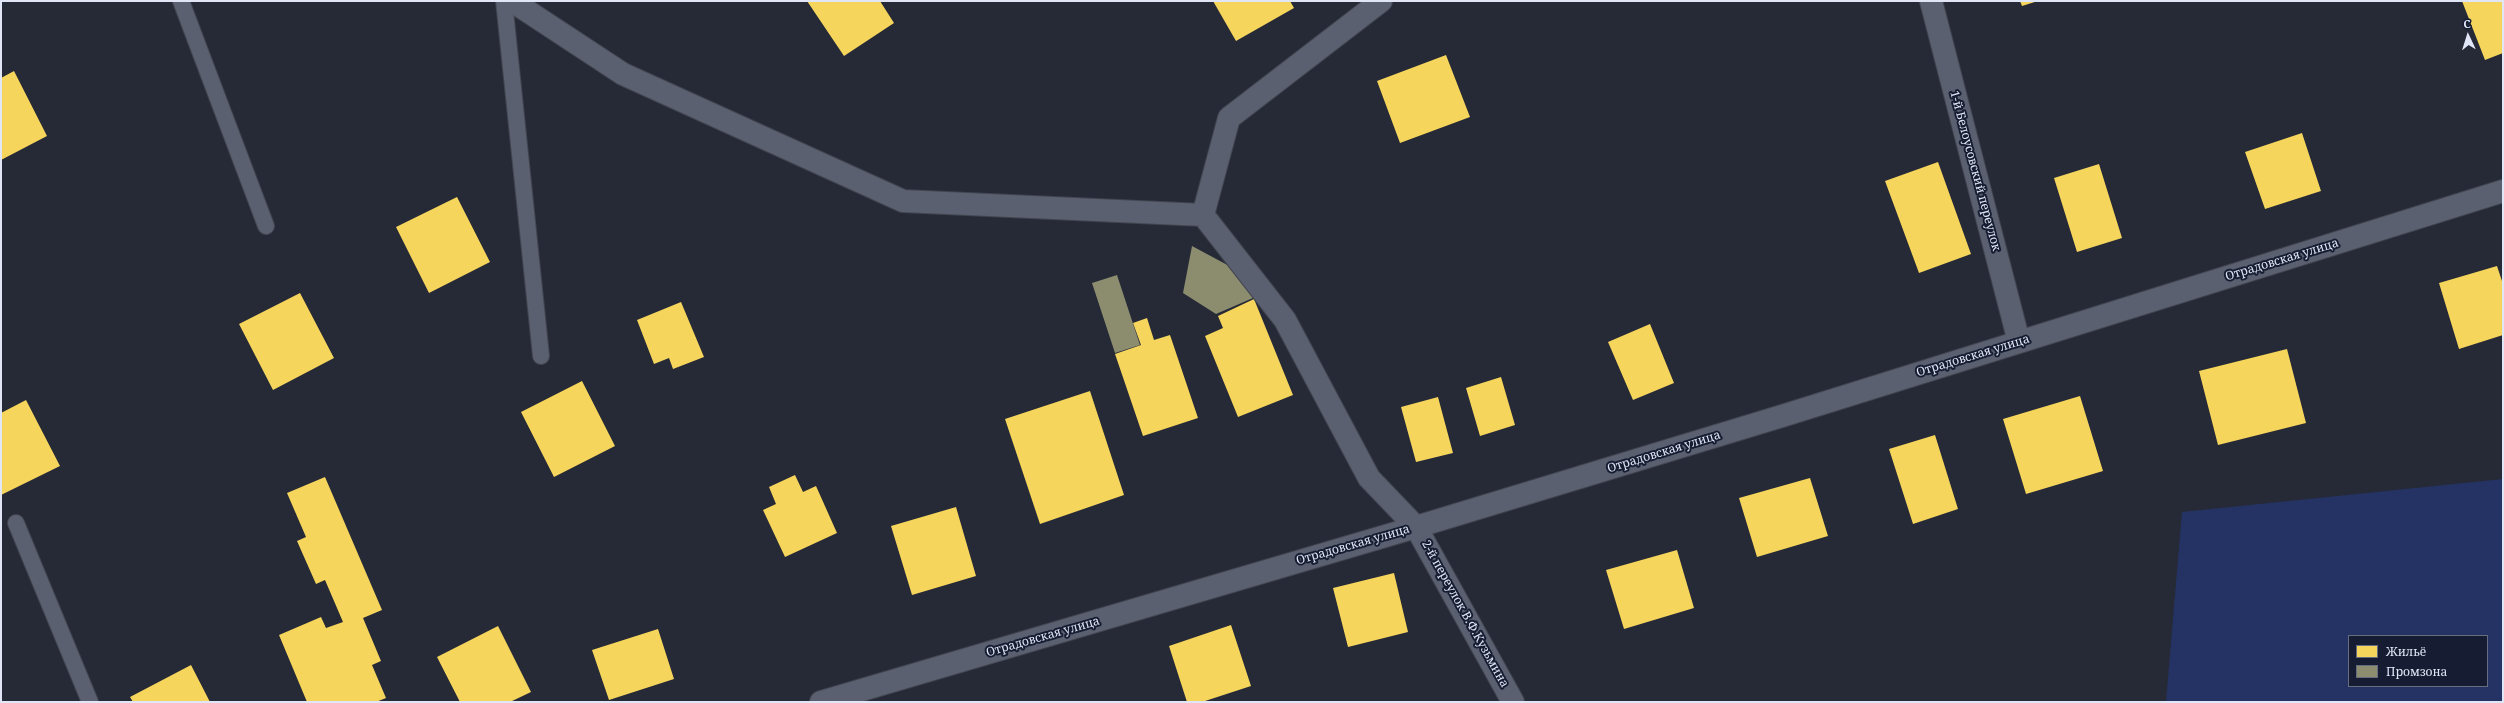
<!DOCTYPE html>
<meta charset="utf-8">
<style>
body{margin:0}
#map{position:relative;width:2504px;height:703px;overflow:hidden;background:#262a37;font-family:"Noto Serif",serif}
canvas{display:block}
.frame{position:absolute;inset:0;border:2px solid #e0e6f6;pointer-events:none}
.legend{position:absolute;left:2348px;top:635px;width:140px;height:52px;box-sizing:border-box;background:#161d33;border:1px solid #676d81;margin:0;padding:5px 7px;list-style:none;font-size:12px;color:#e0e6f6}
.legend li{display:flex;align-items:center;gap:8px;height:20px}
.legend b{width:20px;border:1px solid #676d81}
.north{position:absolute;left:2448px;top:16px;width:40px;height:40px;-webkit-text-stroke:3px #161d33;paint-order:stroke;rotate:356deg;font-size:11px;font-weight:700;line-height:16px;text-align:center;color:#e0e6f6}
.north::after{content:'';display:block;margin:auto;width:14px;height:18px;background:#e0e6f6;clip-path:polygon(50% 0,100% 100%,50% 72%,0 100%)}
</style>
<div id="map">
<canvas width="2504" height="703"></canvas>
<div class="frame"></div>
<ul class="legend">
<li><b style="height:11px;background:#f6d55c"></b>Жильё</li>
<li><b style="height:11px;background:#8c8c6e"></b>Промзона</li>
</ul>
<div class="north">С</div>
</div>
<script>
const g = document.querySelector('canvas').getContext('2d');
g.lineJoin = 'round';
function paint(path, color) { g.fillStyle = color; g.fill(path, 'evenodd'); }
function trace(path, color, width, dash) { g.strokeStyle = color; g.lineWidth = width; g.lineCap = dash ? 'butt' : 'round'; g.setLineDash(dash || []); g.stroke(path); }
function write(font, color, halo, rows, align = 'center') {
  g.font = font + ' "Noto Serif",serif'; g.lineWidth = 4; g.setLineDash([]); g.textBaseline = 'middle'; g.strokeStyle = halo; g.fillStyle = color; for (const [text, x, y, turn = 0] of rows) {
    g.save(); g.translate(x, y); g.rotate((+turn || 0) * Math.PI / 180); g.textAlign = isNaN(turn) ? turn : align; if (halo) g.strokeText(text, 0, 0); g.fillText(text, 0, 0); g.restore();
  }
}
paint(new Path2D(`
 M2503,479V702H2166L2182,512ZM2349,636H2487V686H2349Z`), '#243363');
paint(new Path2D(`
 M807,1H880L894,23L844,56Z
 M1213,1H1290L1294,8L1236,41Z
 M2020,1H2038L2022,6Z
 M2462,1H2503V53L2485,60Z
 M1446,55L1470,117L1400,143L1377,81Z
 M14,71L47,136L1,160V78Z
 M2302,133L2321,191L2265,209L2245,152Z
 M1938,162L1971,254L1919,273L1885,181Z
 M2099,164L2122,238L2077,252L2054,178Z
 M457,197L490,262L429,293L396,227Z
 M2497,266L2503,284V335L2459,349L2439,283Z
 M300,293L334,358L273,390L239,324Z
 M1254,299L1293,395L1238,417L1205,336L1223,328L1218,316Z
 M681,302L704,357L673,369L669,358L654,364L637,320Z
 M1147,318L1154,340L1170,335L1198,418L1143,436L1115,354L1141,345L1133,323Z
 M1650,324L1674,383L1633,400L1608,342Z
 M2287,349L2306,423L2218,445L2199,371Z
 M1501,377L1515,425L1480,436L1466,388Z
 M582,381L615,446L554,477L521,412Z
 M1090,391L1124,495L1040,524L1005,419Z
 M2080,396L2103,471L2026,494L2003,419Z
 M1438,397L1453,453L1416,462L1401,407Z
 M26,400L60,466L1,495V413Z
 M1935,435L1958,509L1913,524L1889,449Z
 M795,475L803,492L816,486L837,533L785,557L763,510L776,504L769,487Z
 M325,477L382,610L363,618L381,661L372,665L386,698L376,702H307L279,635L321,617L326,628L343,622L325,580L316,584L297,541L306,537L287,493Z
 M1810,478L1828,536L1757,557L1739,498Z
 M956,507L976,576L912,595L891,526Z
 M1677,550L1694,608L1624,629L1606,570Z
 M1394,573L1408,632L1348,647L1333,588Z
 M1231,625L1251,686L1202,702H1187L1169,646Z
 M498,626L531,692L510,702H460L437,657Z
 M658,629L674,679L609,700L592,650Z
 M191,665L210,702H133L130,697Z`), '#f6d55c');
paint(new Path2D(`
 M1192,246L1233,268L1253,298L1216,314L1183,293Z
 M1117,275L1140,345L1115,353L1092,283Z`), '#8c8c6e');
const service = new Path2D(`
 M181,1L266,226
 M504,1L541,356
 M16,523L90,702`);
const minor = new Path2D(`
 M512,1L623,74L903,201L1203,215L1285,320L1369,478L1416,527L1513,702
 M1931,1L2019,342
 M1203,215L1229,118L1381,1
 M821,702L1416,527L1782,416L2503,191`);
trace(service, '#424550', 18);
trace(minor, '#424550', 24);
trace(service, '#5a606f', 16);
trace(minor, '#5a606f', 22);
write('12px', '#e0e6f6', '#161d33', [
 ["1-й Белоусовский переулок",1975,171,75],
 ["Отрадовская улица",2282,260,-17],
 ["Отрадовская улица",1973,356,-17],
 ["Отрадовская улица",1664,452,-17],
 ["Отрадовская улица",1353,545,-16],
 ["2-й переулок В.Ф.Кузьмина",1465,614,61],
 ["Отрадовская улица",1043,637,-16]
]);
</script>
